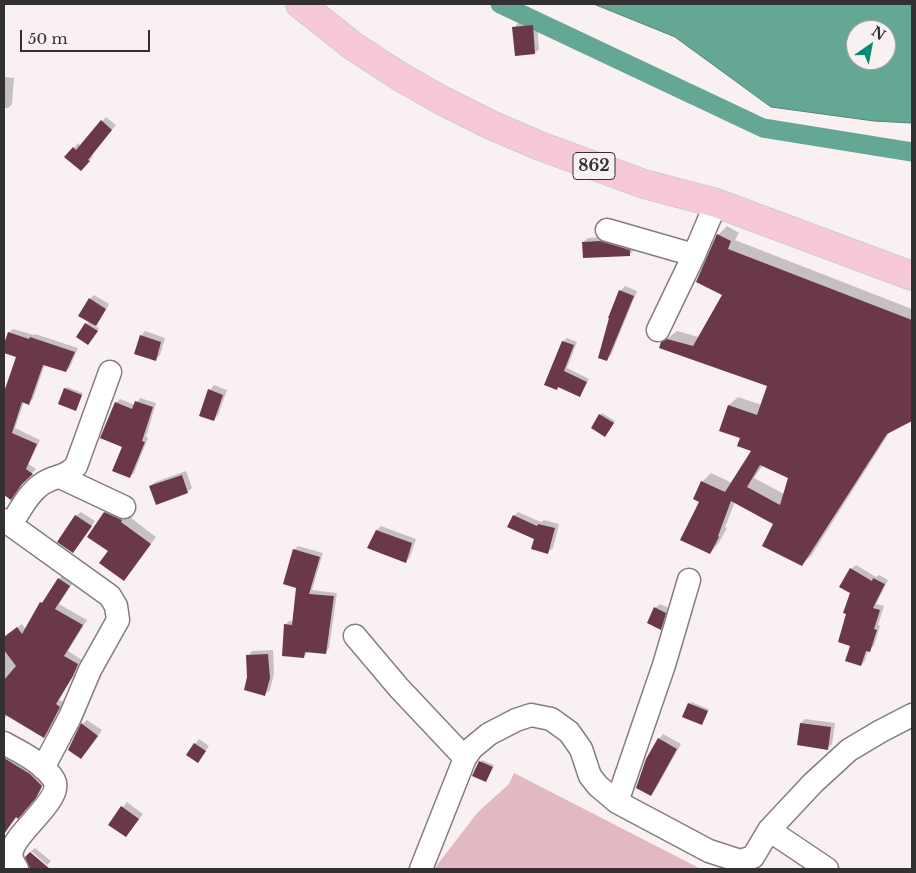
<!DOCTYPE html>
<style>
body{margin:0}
#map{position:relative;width:916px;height:873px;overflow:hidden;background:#f9f0f2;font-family:"Libre Baskerville",serif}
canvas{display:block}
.frame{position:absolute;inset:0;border:5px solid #333031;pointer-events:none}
.north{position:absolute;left:846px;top:20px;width:50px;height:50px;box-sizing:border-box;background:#f9f0f2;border:1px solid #aaa3a5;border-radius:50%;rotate:33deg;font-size:14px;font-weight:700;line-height:20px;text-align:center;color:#333031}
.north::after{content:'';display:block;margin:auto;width:18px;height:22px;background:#028c74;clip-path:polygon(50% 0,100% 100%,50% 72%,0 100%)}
.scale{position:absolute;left:20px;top:30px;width:130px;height:22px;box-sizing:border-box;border:2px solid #333031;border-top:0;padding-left:6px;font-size:15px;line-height:18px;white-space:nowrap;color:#333031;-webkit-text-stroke:4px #f9f0f2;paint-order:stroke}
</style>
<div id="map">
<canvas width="916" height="873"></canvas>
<div class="frame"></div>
<div class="north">N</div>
<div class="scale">50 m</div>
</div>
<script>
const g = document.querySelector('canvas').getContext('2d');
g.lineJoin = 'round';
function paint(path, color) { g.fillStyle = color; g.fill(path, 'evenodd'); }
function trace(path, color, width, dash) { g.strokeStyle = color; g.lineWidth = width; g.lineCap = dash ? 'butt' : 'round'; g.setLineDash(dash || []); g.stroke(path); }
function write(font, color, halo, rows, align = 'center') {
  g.font = font + ' "Libre Baskerville",serif'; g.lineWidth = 5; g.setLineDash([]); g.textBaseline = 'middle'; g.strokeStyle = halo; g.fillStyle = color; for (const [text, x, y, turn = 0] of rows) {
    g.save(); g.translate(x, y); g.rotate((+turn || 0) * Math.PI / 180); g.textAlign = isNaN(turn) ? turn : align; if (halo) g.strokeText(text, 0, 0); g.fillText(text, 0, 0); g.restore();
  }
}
paint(new Path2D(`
 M514,773L701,869H435L437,865L478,812L509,784Z`), '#e2b8c3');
const water = new Path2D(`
 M594,4H912V123L874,121L771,107L675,37ZM856,30H886V60H856Z`);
paint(water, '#65a795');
trace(water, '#568377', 1);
paint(new Path2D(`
 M537,22L539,49L535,53L514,28L518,23Z
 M4,77L14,78L12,104L8,108H4Z
 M106,117L116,125L91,154L93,156L86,165L74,148L78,143L81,146Z
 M727,226L739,233L735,240L912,309V419L891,430L811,556L802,564L775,523L735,502L725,527L727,528L718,544L710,553L701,501L702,482L711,473L732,483L753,451L741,438L720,430L729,405L738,397L762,405L769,385L662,343L677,331L699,337L723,295L718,235ZM763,465L789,477L784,494L754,478Z
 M606,237L634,246V250L630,254L583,242L588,238Z
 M625,286L637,291L611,355L606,359L620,291Z
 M94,295L109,304L100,320L94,326L99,328L90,342L78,337L89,321L90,299Z
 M13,329L34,335L35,334L78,348L70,367L66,371L45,364L33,399L28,403L24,402L15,428L40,440L31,459L27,463L36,469L26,479L11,498L4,492L25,462L4,451V396L18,356L4,351V348L9,333Z
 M145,331L165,338L160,355L156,359L141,336Z
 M567,338L577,342L567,368L589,379L579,396L559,386L546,384L563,341Z
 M214,385L227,390L218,415L214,420L210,390Z
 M67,387L83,393L76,410L65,389Z
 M140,398L156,403L146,437L148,438L134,473L129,477L116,403L120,399L135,405Z
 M602,413L615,421L607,433L600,415Z
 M186,471L192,488L187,492L150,486L155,482Z
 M111,506L127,515L156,537L124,579L110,551L105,513Z
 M81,512L95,521L73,552L76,516Z
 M518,512L541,522L544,520L559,524L553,548L548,552L514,516Z
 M381,526L416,539L410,557L406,562L377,530Z
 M298,546L323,553L312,590L337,593L329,648L325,653L308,651L304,657L285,625L289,621H294L297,587L294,550Z
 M856,565L876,577L879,575L888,580L876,604L884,606L878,625L880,626L874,646L868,650L865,661L861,665L852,645L848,613L851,592V569Z
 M63,574L74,581L59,604L87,620L68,651L82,660L59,700L64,702L48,732L44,736L8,715L5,718L4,717V637L22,624L26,630L41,603L46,599Z
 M660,604L669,608L665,624L660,628L655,608Z
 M273,650L274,673L270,690L265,694L249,677L248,656L252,651Z
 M691,702L709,709L702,724L689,704Z
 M805,719L835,723L832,744L827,748L801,723Z
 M87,720L102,730L85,753L82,724Z
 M663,734L681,744L655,790L651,795L659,739Z
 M199,739L209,746L198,761L195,744Z
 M4,752L45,780L40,792L22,813L17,816L4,833V807L6,808L19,790L4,778Z
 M482,760L494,765L486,781L474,775Z
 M127,802L143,814L130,831L109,824Z
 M35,848L51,861L47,865L31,851Z`), '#0003');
trace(new Path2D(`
 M500,4L763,128L912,152`), '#65a795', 19);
paint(new Path2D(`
 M533,25L535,54L515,56L512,27Z
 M101,120L112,130L88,160L90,161L81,171L64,157L73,147L76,150Z
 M717,234L731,241L728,249L912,320V421L887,434L802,566L762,546L773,524L731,501L718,536L719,537L710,554L680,540L699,502L693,499L701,481L725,492L751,451L737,446L740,438L719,431L728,405L757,415L767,386L659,348L661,342L667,339L693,346L722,295L696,282ZM760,465L788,478L780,505L747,487Z
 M600,241L630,250V256L583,258L582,242Z
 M619,290L634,296L607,361L598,358L609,318H608Z
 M89,298L106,309L96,326L78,316Z
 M85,323L98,331L88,345L76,337Z
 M8,332L29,339L30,337L75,352L66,372L43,365L29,405L22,402L12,433L37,444L26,469L33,474L22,484L11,500L4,495V392L16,357L4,353V344Z
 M140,335L161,342L156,361L134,354Z
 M562,341L574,345L564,371L587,382L580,397L558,387L557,390L544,385Z
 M64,388L82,395L76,411L58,404Z
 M208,389L223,395L214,421L199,416Z
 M135,401L153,407L142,441L145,442L130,478L112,471L122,447L100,438L115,402L132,409Z
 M599,414L614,423L605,437L591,428Z
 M182,475L188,493L156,505L149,486Z
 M104,512L122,520L121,522L151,544L124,581L99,563L108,551L87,537Z
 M75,515L92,526L73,553L57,542Z
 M513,515L537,526L538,524L555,528L548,554L531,549L534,539L507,527Z
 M376,530L412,543L406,563L367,548Z
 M293,549L320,557L309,594L334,596L326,654L305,652L304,658L282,656L284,624L292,625L296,588L283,584Z
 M850,568L872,581L873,578L885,584L873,608L880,610L874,629L877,630L870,652L866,651L861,666L845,661L850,646L838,642L846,614L843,613L850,593L839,587Z
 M58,578L70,586L55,609L83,625L64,656L78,664L73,676L56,704L60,707L44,738L4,714V680L16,666L4,650V637L17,627L22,634L40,602L42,603Z
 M654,607L666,613L661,630L647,623Z
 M268,654L270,678L265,696L244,690L247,677L246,655Z
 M688,703L708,711L702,725L682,717Z
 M81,723L98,736L81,759L68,750Z
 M800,723L831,727L828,750L797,745Z
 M658,738L677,749L651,796L636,788L646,759Z
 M194,743L206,751L198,763L186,755Z
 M4,758L30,774L42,786L36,798L18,819L16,817L4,834Z
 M479,761L493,767L486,782L472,776Z
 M121,806L139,819L126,837L108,825Z
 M30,852L50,869H30L25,857Z`), '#6a3848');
const minor = new Path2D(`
 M607,230L694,255
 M658,330L694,255L716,203
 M60,477L124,507
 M4,520L110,596L116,606L118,620L90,670L70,717L43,768
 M11,524C20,511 28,493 42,484C55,475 63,479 76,466L110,372
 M355,636L399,688L465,758
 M4,743C20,752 44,763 54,780C64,799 16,831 12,851C10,857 14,864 17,869
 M617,802L664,665L689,580
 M769,830L827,869
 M421,869L465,758L472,748L489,734L516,720L531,715L551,719L569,732L581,749L590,776L598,786L617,802L709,851L740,861L753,857L769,830L813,783L849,750L881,731L912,715`);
const major = new Path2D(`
 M300,4L353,46L399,76L443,101L491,125L540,146L644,184L716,203L912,276`);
trace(minor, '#857d7f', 25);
trace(major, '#cecdce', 30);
trace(minor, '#fff', 22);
trace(major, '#f7c8d6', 28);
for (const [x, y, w] of [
 [594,166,42]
]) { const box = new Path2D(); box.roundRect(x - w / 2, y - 13.5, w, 27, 4); g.fillStyle = '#f9f0f2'; g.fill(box); trace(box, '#333031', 1); }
write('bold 16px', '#333031', null, [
 ["862",594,166]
]);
</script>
